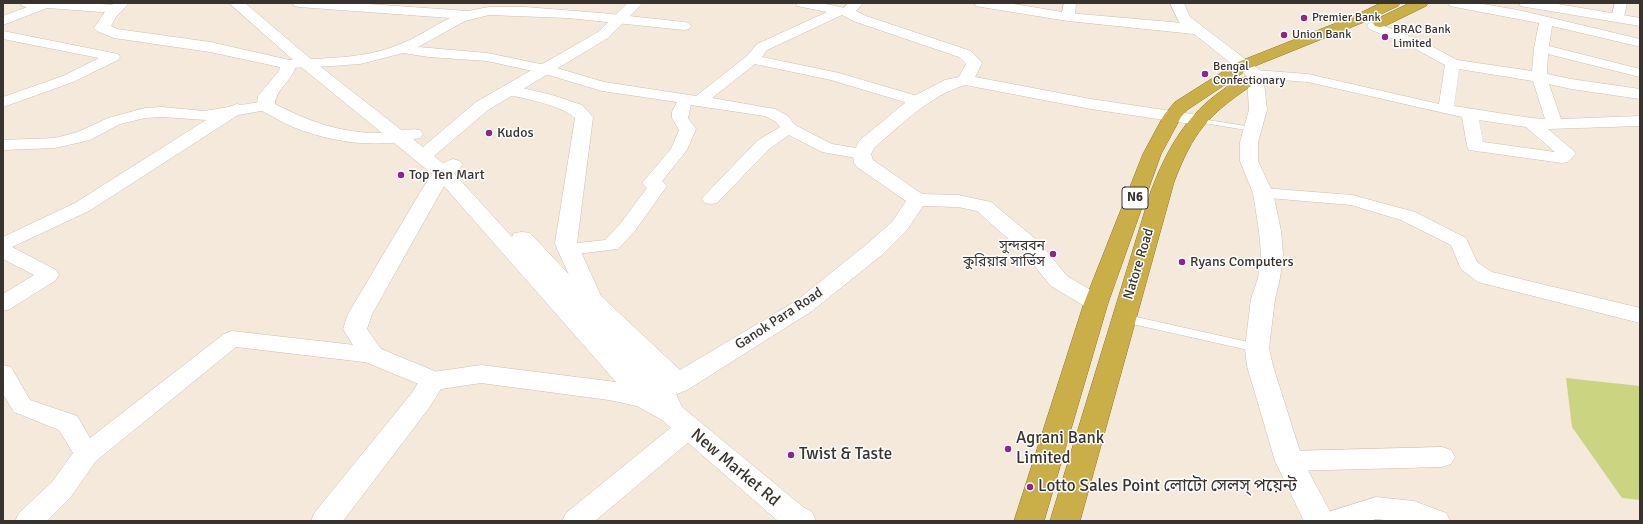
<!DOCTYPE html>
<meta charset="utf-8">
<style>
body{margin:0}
#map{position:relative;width:1643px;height:524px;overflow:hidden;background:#f4e9db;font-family:Signika,sans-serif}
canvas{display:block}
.frame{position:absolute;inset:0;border:4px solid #38332e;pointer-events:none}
</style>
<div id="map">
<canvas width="1643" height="524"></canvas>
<div class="frame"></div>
</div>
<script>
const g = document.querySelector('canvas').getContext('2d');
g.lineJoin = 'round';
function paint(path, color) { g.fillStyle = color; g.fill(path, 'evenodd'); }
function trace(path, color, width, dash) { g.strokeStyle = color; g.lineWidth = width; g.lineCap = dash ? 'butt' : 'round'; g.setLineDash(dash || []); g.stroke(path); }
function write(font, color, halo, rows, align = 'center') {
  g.font = font + ' Signika,"Noto Sans Bengali",sans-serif'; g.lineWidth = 3; g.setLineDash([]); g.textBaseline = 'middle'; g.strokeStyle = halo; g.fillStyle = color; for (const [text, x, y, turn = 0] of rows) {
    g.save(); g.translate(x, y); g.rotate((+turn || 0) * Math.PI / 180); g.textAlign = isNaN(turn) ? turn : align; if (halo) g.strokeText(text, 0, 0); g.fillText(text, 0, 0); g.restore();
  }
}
paint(new Path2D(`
 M1566,378L1640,386V500L1622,498L1572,427Z`), '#cbd481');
const service = new Path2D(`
 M1195,118L1252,127L1256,129L1252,131L1198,122H1195Z
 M1123,314L1257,344L1261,345L1263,348L1261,351L1257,352L1119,321L1118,318L1119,315Z`);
const minor = new Path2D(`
 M21,3H85L116,5L121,6L123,9L121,12L116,13L47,8L3,25V16L27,7L22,6Z
 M293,3H354L468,11L489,7H525L601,13L684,22L689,23L691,26L689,29L684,30L568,18L489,15L465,21L418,47L487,53L550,66L604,82L696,96L747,56L757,44L827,12L797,6L796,3H821L850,9L852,12L850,15H842L767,50L762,57L839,73L924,98L926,101L924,104L918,106L831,80L755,64L712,98L775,109L788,116L795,125L820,138L832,144L868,150L871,154L868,158L862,159L822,152L789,135L769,149L717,203L711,204L705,203L702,199L705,195L757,141L780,127L776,122L765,116L691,105L688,118L696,129L687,150L662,181L667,186L634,232L618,249L568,255L561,253L558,249L561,245L605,240L620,224L647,188L642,183L671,149L679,130L672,118V112L677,102L602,91L542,73L487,61L429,57L403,53L360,64L317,67L288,68L283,67L281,64L283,61L288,60C325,58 364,59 398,45C417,38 433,26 450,18L299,7L294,6Z
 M1064,3H1076L1075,17L1073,20H1063L1061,17Z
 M1449,3H1477L1518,10L1640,39V45L1637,46L1552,26L1549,46L1640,69V77L1548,54L1547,74L1571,79L1640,89V99L1571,89L1549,84L1561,119L1640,116V126L1548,129L1576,153L1568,162L1562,163L1469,150L1467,146L1462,117L1308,82L1255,78L1250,77L1248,74L1250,71L1255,70L1308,74L1439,104L1445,65L1410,46L1369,29L1367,26L1369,23L1374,22L1420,40L1457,60L1532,71L1534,48L1539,23L1455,7L1450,6ZM1459,69L1533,81L1545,119L1531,118L1454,106ZM1479,120L1526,127L1555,152L1483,142Z
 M1615,3H1627L1623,21H1613L1611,18Z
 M3,31L118,54L120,57L118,60L73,82L3,107V97L63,76L99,58L3,39Z
 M266,101L272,103L274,106L272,109L238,115L89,211L12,247L56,270L59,275L56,280L10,309L3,311V294L34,275L3,259V237L75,203L206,120L162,117L145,118L120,124L90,140L55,148L3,150V140L55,138L78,132L108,118L145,108L162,107L204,111L229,107L237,104L241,105Z
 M1263,188L1352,195L1415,212L1466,238L1477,262L1492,272L1640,308V323L1478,282L1461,269L1451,245L1401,220L1351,205L1257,197L1254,193L1257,189Z
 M232,331L372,347L380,349L383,355L380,361L372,363L236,347L96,461L70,498L47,521H15L19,513L52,482L73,453L59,430L14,412L3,394V365L11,367L30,400L77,416L90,438L224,334Z
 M688,419L697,421L700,428L697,435L595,521H562L566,513L679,421Z
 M1442,447L1451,450L1455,457L1451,464L1442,467L1289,471L1280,468L1276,461L1280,454L1289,451Z
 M1376,497L1414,501L1446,513L1450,521H1393L1376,519L1370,521H1321L1325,513Z`);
const tertiary = new Path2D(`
 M114,3H129L116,17L111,26L117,29L210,42L294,61L296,64C294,80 276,88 275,104C308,121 340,133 378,133C391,134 409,127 420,130L423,134L420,138C379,149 333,143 293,127C281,122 271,115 260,110L257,106L258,96L279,71L280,67L210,52L114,38L97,31L94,28L105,12Z
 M848,3H863L856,11L866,16L971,51L982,63L975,77L1091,99L1198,115L1204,116L1207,120L1204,124L1198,125L1091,109L965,85C929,96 902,124 874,148L871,154L873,160L922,194L958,195L991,202L1039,242L1067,276L1104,298L1108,303L1104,308L1096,311L1088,308L1051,286L1023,252L977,211L958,207L923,206L907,230L883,254L812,311L687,390L665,399L656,396L652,389L656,382L660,381L583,305L557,249L555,243L575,118C562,105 522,98 504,94L502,90L504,86L510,85L552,95L582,105L593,117L577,243L601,296L680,370L796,301L867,244L892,222L906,201L857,167L854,163L853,154L859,141L912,97L945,80L959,77L966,64L959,57L856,22L842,15L840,12Z
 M974,3H1008L1068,13L1194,24L1199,26L1202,29L1199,32L1194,34L1068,21L981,7L976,6Z
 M453,159L460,161L463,165L450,177L444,186L372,314L367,329L381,349L442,374L446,381L442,388L433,390L363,361L343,329L348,314L424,186C432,175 439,163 453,159Z`);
const secondary = new Path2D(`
 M229,3H245L312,60L423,147L476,102L598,32L628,3H643L608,38L488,110L434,156L450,169L512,237L514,233L522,232L530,233L671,383L682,407L803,507L812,512L816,521H778L662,420L637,406L609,400L481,383L441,389L429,408L343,521H311L315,512L411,394L424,374L433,372L481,365L616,382L436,177L300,66Z
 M1170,3H1184L1190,17L1261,71L1263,74L1267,110L1258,142V161L1273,193L1281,231L1283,254L1280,278L1275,299L1269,348L1273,366L1303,461L1335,521H1304L1301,515L1275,461L1247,366L1245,348L1251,299L1258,278L1261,254L1259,231L1253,193L1240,161V142L1249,110L1247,76L1179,22Z
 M1519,3H1552L1640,18V26L1526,7L1521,6Z`);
const trunk = new Path2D(`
 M1381,3H1400L1398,6L1364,22L1250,68L1187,110L1181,117L1161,154L1108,303L1044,521H1014L1084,303L1143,154L1164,115L1175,102L1238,62L1354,16Z
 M1410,3H1428L1426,6L1385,26L1380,27L1375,26L1373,23L1375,20Z
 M1245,77L1251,78L1253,82L1251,86C1208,115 1193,132 1174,182L1080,521H1050L1151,191C1167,149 1186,115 1224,89C1230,84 1237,79 1245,77Z`);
trace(service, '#cbbfb2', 1);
trace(minor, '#cbbfb2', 1);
trace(tertiary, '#cbbfb2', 1);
trace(secondary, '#cbbfb2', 1);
trace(trunk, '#8e7722', 1);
paint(service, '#fff');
paint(minor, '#fff');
paint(tertiary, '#fff');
paint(secondary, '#fff');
paint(trunk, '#caaf48');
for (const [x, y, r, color] of [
 [1304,18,4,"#8b268d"],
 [1284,35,4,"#8b268d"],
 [1385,37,4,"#8b268d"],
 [1205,74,4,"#8b268d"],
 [489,133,4,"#8b268d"],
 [401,175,4,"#8b268d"],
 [1053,254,4,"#8b268d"],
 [1182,262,4,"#8b268d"],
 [1008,449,4,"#8b268d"],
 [791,455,4,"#8b268d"],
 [1030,487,4,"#8b268d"]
]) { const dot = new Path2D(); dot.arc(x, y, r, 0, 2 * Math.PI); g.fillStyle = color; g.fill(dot); trace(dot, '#fff', 1.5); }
write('12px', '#38332e', '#fff', [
 ["Premier Bank",1312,18],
 ["BRAC Bank",1393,30],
 ["Limited",1393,44],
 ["Union Bank",1292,35],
 ["Bengal",1213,67],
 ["Confectionary",1213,81]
], 'left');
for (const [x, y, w] of [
 [1135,198,26]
]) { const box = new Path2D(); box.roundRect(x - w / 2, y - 11, w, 22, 3); g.fillStyle = '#fff'; g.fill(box); trace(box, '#38332e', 1); }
write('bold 13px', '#38332e', null, [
 ["N6",1135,198]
]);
write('14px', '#38332e', '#fff', [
 ["Kudos",497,133],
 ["Top Ten Mart",409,175],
 ["সুন্দরবন",1045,246,"right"],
 ["কুরিয়ার সার্ভিস",1045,262,"right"],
 ["Ryans Computers",1190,262]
], 'left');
write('14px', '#38332e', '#fff', [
 ["Natore Road",1139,264,-73],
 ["Ganok Para Road",779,319,-33]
]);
write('17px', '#38332e', '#fff', [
 ["Agrani Bank",1016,439],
 ["Limited",1016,459],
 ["Twist & Taste",799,455],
 ["Lotto Sales Point লোটো সেলস্ পয়েন্ট",1038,487]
], 'left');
write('17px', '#38332e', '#fff', [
 ["New Market Rd",735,468,40]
]);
</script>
